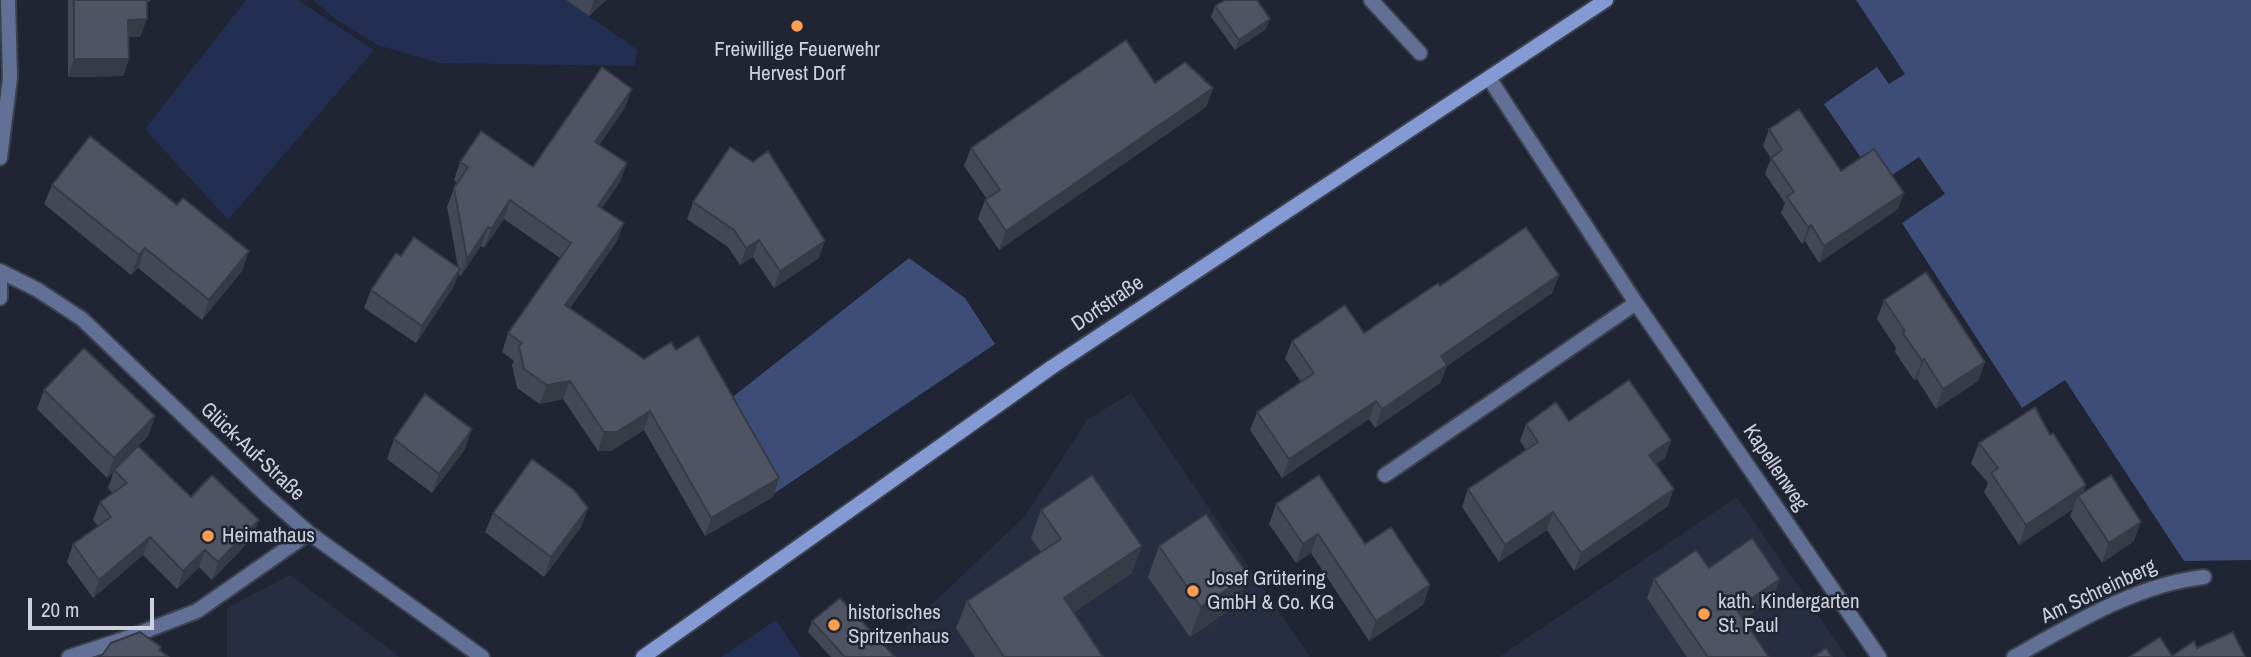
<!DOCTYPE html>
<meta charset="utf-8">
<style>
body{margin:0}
#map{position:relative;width:2251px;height:657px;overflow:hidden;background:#1f2533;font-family:"Archivo Narrow",sans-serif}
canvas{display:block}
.scale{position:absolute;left:28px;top:598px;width:126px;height:32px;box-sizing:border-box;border:4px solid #cdd1db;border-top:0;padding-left:9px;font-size:21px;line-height:24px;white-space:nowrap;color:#cdd1db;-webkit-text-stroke:5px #1f2533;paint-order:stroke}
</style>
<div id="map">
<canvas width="2251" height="657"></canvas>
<div class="scale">20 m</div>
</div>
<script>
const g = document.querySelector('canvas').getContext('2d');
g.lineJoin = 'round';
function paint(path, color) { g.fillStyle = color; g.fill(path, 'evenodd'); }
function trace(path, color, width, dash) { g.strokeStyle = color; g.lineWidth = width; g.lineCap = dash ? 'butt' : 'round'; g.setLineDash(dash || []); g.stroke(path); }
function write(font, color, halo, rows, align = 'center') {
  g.font = font + ' "Archivo Narrow",sans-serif'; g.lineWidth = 5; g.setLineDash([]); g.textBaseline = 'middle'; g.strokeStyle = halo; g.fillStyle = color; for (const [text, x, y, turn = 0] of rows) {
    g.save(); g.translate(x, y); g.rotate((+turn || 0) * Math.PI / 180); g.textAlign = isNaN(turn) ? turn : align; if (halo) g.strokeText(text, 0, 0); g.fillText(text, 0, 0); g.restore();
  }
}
paint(new Path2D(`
 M1131,393L1310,657H876L1025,516L1087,420Z
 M1737,497L1847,657H1499Z
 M290,575L400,657H227V608Z`), '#272e42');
paint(new Path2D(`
 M246,0H298L374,50L228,220L145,129Z
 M313,0H566L638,50L634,66L440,63L377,45L334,18Z
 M776,620L801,657H721Z`), '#222e52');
paint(new Path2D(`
 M1856,0H2251V560L2184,561L2065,380L2022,408L1902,223L1945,194L1919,157L1879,184L1824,104L1877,67L1889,84L1905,74Z
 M909,258L965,298L995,344L769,497L716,410Z`), '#3d4d78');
const street = new Path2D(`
 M1371,0L1420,53
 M1489,78L1636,303L1879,657
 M0,158L10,78L8,0
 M0,271L38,290L82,319L267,496L309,533L482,657
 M0,298V272
 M1385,475L1636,303
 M69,657L127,638L197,611L309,533
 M2014,657C2073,624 2135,585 2204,577`);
const secondary = new Path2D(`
 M643,657L1052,367L1606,0`);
trace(street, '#3b414e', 18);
trace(secondary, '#3b414e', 18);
trace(street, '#627095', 14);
trace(secondary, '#849ad5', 14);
paint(new Path2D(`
 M68,0H151L147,3L140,37H129V59L123,76L68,77Z
 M566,0H606L589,16Z
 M1215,6L1266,29L1235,50L1211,17Z
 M1155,83L1213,88L1206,107L999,250L978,219L985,200L987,199L964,166L971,148Z
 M625,108L599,145L627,163L620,182L602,208L617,241L570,308L644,359L676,350L779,478L773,497L705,536L644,430L611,451H598L563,399L540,404L517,388L512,365L514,361L502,352L508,333L560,258L504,219L484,248L481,246L460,277L459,272L454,286L416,343L364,308L371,290L401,256L458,267L447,207L454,188L457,183L454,180L460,162L533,167Z
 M1769,129L1841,171L1898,209L1819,263L1805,241L1802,244L1781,213L1785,203L1765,174L1771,158L1763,146Z
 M52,185L177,205L242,271L202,320L138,268L131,275L44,204Z
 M693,202L819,258L774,288L753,257L740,265L728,247L687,219Z
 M1559,275L1552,293L1447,366L1440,383L1375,428L1369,419L1282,478L1250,430L1257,412L1301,382L1285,359L1292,341L1364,333L1440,286Z
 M1884,300L1985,362L1978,381L1936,409L1917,379L1914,380L1895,352L1896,348L1877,319Z
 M44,390L155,416L148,436L138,446L191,497L252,538L212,580L199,567L177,589L143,555L93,598L67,562L73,544L98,526L93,520L100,502L113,493L108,488L114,471L107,478L37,409Z
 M1569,421L1671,440L1665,458L1656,464L1668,506L1574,571L1547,530L1499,562L1462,507L1468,489L1526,450L1520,441L1526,424Z
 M2050,435L2084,492L2134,541L2102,563L2070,516L2073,509L2019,545L1984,492L1988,483L1971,463L1979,443Z
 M394,439L465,449L432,493L387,459Z
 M1276,504L1365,544L1430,585L1423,605L1369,641L1311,553L1296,563L1269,524Z
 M588,508L581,527L544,577L485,532L493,513Z
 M1041,510L1132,573L1074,612L1103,657H975L956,628L967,601L1041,552L1031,538Z
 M1159,546L1237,605L1190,637L1148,577Z
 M1709,568L1780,579L1772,599L1743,619L1769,657H1687L1647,598L1654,579Z
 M812,621L895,657H831L808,632Z`), '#434856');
paint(new Path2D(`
 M594,0H606L589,16Z
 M147,19L140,37H122L128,20Z
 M1270,19L1266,29L1235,50L1239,40Z
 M74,59H129L123,76L68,77Z
 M1213,88L1206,107L999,250L1006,231Z
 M632,89L625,108L588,161L595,142Z
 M627,163L620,182L591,224L598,206Z
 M1904,193L1898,209L1819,263L1824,246Z
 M510,200L504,219L484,248L491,229Z
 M624,223L617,241L559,324L565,305Z
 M1811,225L1805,241L1802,244L1808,227Z
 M488,227L481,246L460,277L467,259Z
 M759,240L753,257L740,265L746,248Z
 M825,241L819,258L774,288L780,271Z
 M145,248L138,268L131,275L139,255Z
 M249,251L242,271L202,320L209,300Z
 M460,269L454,286L416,343L422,326Z
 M1559,275L1552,293L1447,366L1440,383L1375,428L1382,409L1441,356Z
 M1924,359L1917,379L1914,380L1922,361Z
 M1985,362L1978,381L1936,409L1943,389Z
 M570,381L563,399L540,404L547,385Z
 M1376,401L1369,419L1282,478L1289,459Z
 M650,411L644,430L611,451H598L604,432Z
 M155,416L148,436L107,478L114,458Z
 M472,429L465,449L432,493L439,474Z
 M1671,440L1665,458L1643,473L1649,455Z
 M779,478L773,497L705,536L711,518Z
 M2086,485L2081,501L2078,496L2073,509L2019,545L2026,525Z
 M1674,489L1668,506L1574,571L1581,553Z
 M588,508L581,527L544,577L551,557Z
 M1553,512L1547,530L1499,562L1505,545Z
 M259,520L252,538L212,580L218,562Z
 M2141,522L2134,541L2102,563L2109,543Z
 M1318,534L1311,553L1296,563L1303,544Z
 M150,537L143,555L93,598L99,580Z
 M1142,546L1132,573L1054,626L1064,598Z
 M205,550L199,567L177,589L183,571Z
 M1248,575L1237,605L1190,637L1201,607Z
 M1780,579L1772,599L1729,629L1736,609Z
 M1430,585L1423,605L1369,641L1376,621Z`), '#373b46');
const building = new Path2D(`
 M74,0H147V19L128,20L129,59H74Z
 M1225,0H1257L1270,19L1239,40L1215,6Z
 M1126,40L1155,83L1185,62L1213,88L1006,231L985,200L1000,190L971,148Z
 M602,67L632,89L595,142L627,163L598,206L624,223L565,305L644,359L671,342L676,350L698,336L779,478L711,518L650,411L617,432H604L570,381L547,385L524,369L519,346L522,343L508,333L571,243L510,200L491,229L488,227L467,259L454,188L468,167L460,162L481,131L533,167Z
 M1799,109L1841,171L1874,149L1904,193L1824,246L1811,225L1808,227L1787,197L1794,192L1771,158L1782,150L1769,129Z
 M90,136L177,205L183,198L249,251L209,300L145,248L139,255L52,185Z
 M730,147L753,162L768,151L825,241L780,271L759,240L746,248L734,230L693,202Z
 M1526,227L1559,275L1441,356L1447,365L1397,399L1382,409L1376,401L1289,459L1257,412L1314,373L1292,341L1345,305L1364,333L1438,283L1440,286Z
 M414,237L460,269L422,326L371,290L396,253L401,256Z
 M1926,272L1985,362L1943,389L1924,359L1922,361L1902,332L1905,331L1884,300Z
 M84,348L155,416L114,458L44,390Z
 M1629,380L1671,440L1649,455L1674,489L1581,553L1553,512L1505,545L1468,489L1538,442L1526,424L1556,402L1569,421Z
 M425,394L472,429L439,474L394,439Z
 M2035,407L2050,435L2053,433L2086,485L2026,525L1991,473L1998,468L1979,443Z
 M138,446L191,497L212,475L259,520L218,562L205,550L183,571L150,537L99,580L73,544L111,517L100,502L127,483L114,470Z
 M532,459L574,490L588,508L551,557L493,513Z
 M1092,475L1142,546L1064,598L1103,657H1004L967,601L1061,539L1041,510Z
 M1319,475L1365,544L1391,527L1430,585L1376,621L1318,534L1303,544L1276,504Z
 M2111,475L2141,522L2109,543L2078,496Z
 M1206,514L1248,575L1201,607L1159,546Z
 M1752,538L1780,579L1736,609L1769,657H1708L1654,579L1696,550L1709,568Z
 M840,598L895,657H845L812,621Z
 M140,632L161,647L159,650L169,657H101L111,643Z
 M2233,632L2245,657H2129L2160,637L2172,656L2194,641L2197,648Z
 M1826,648L1832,657H1813Z`);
paint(building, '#4e5464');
trace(building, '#373b46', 2);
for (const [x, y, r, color] of [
 [797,26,7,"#fb9e50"],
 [208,536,7,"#fb9e50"],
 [1193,591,7,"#fb9e50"],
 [1704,614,7,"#fb9e50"],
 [834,625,7,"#fb9e50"]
]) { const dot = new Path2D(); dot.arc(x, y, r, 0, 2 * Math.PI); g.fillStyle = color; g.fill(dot); trace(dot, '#1f2533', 2.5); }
write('21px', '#cdd1db', '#1f2533', [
 ["Freiwillige Feuerwehr",797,50,"center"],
 ["Hervest Dorf",797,74,"center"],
 ["Heimathaus",222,536],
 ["Josef Grütering",1207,579],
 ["GmbH & Co. KG",1207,603],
 ["kath. Kindergarten",1718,602],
 ["St. Paul",1718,626],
 ["historisches",848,613],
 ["Spritzenhaus",848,637]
], 'left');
write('21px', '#cdd1db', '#1f2533', [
 ["Dorfstraße",1108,304,-34],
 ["Glück-Auf-Straße",252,452,43],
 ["Kapellenweg",1775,468,56],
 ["Am Schreinberg",2099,592,-25]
]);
</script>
